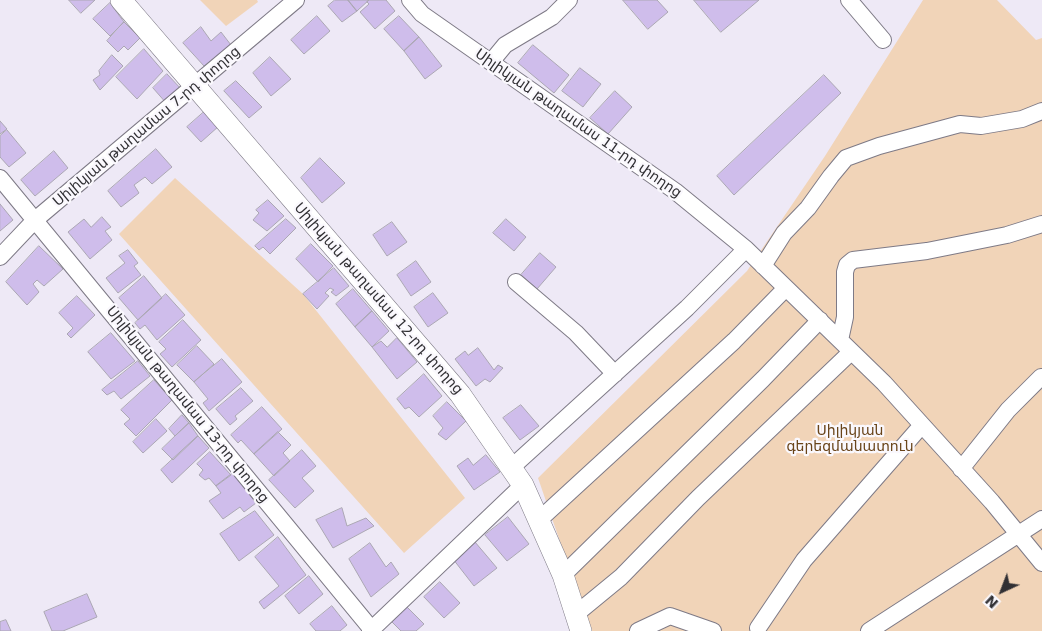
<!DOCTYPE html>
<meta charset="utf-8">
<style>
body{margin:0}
#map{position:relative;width:1042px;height:631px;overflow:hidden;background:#eee9f6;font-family:"DejaVu Sans",sans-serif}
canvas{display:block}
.north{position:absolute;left:977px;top:566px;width:50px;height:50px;-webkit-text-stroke:4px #faf8fd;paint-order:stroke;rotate:223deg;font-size:14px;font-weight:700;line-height:20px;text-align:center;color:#313034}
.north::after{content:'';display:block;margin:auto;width:18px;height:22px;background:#313034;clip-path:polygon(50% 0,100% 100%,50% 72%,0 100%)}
</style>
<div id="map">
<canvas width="1042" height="631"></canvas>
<div class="north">N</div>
</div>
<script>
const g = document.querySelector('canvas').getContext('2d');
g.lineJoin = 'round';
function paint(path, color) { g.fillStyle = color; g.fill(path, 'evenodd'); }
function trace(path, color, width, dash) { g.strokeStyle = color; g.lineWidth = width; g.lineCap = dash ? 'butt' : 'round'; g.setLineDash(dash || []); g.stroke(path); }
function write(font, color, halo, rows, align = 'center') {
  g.font = font + ' "DejaVu Sans","Noto Sans Armenian",sans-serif'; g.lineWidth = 4.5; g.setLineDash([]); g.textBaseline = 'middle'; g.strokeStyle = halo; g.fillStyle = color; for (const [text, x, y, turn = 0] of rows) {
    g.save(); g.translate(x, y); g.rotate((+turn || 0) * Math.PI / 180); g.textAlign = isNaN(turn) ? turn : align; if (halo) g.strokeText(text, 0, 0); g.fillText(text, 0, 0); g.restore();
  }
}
paint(new Path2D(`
 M200,0H257L258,2L226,26Z
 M923,0H997L1036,40L1042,38V631H591L538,478L747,271L825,156Z
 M175,178L303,294L465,498L404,553L119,234Z`), '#f1d4b8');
const building = new Path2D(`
 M69,0H95L81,13Z
 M335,0H348L357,11L342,22L328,6Z
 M348,0H369L357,11Z
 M369,0H386L395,11L375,29L360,12L369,4L367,2Z
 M623,0H657L668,12L648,29Z
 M694,0H759L721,32Z
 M110,3L124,22L110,36L93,19Z
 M317,16L330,31L304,54L291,40Z
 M399,16L419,37L404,51L384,29Z
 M124,22L140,38L128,50L124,46L118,52L107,41Z
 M201,27L211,41L221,32L231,45L204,66L183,43Z
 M419,37L442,66L425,79L404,51Z
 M533,45L569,75L554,93L518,63Z
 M144,49L163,71L137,99L116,77Z
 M112,55L123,66L100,90L93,80L100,75L99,71Z
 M270,57L291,79L271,96L253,73Z
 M580,68L601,84L583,107L562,91Z
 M167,74L183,91L167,104L153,88Z
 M824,75L841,93L734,195L717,176Z
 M236,81L262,107L249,118L224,91Z
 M615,91L632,107L608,134L590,118Z
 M204,112L219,126L201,142L187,127Z
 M0,121L7,129L0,134Z
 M7,130L26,153L9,167L0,157V136Z
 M156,149L172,167L152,184L145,177L134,185L139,193L121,207L108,191Z
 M54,151L68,168L35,196L21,180Z
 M320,158L345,183L322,203L301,178Z
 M268,200L284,216L267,231L253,220L259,213L256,210Z
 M0,204L13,220L0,231Z
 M102,217L111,227L105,231L112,240L90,259L68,232L84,219L91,227Z
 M286,219L296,228L270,254L263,247L259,250L255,246Z
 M506,219L526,237L514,251L493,233Z
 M392,222L407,242L387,256L373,235Z
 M311,244L333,266L318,282L296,259Z
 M39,246L63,269L44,286L37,280L33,284L39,292L27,305L6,282Z
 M128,250L138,263L134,266L141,275L118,293L106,278L125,263L119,256Z
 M540,253L556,267L537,289L521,275Z
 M416,261L431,282L411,296L397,275Z
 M334,268L349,286L336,296L331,292L334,290L330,288L325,293L329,296L317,309L303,294Z
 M144,276L162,298L138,320L119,298Z
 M353,289L372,311L355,327L336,304Z
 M433,293L448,313L428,327L414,307Z
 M166,294L185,315L157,340L145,325L140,329L135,323Z
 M77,296L95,315L71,338L67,334L73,328L59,313Z
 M372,311L389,331L372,347L355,327Z
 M183,320L201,340L172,367L160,354L166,349L159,342Z
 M111,333L135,361L111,379L88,352Z
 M397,338L417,362L397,379L372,347L381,341L387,347Z
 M197,346L214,364L194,382L177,365Z
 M478,348L494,370L498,365L503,368L490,382L485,379L476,386L455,359L465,351L468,355Z
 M222,359L242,382L209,411L203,403L208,399L194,382Z
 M138,361L150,376L121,399L114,391L107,395L102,390Z
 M424,374L442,396L419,417L409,407L405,409L397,399Z
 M154,380L172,400L136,436L124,424L130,419L121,410Z
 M241,388L253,401L235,416L237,419L230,425L216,409Z
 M447,402L466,421L446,440L438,434L443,428L433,416Z
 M521,405L539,426L520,440L503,418Z
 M262,407L282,429L254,454L241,440L238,443L231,435Z
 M182,415L189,423L175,436L169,429Z
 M156,419L167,431L143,453L133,442Z
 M189,423L198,436L173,460L162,449Z
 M278,432L291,445L283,453L290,461L274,476L254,454Z
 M198,436L209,448L172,483L161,470Z
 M302,450L316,466L302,478L314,491L295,508L269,480Z
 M210,452L231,475L216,486L209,478L205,480L199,475L203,470L197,464Z
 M486,455L500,472L474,490L457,466L468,458L473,465Z
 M233,473L256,503L244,512L240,507L223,519L209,501L221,493L216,486Z
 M342,508L347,526L366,518L374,526L333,548L316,520Z
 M255,511L274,535L239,561L220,534Z
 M508,517L529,544L507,561L485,535Z
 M278,537L306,575L264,609L259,602L279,586L255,557Z
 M475,542L497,568L474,586L453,559Z
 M370,543L386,567L391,562L399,574L371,597L349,559Z
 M309,576L323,594L299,614L285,596Z
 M440,582L460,603L444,618L424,597Z
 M87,594L97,617L63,631H52L44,612Z
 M332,606L347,625L340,631H316L310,624Z
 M407,607L424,624L416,631H401L392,622Z
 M6,620L11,631H0V622Z`);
paint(building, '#cfbdeb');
trace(building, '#aba7b3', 1);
const minor = new Path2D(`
 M410,0L422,14L675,191L746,249L884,383L992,502L1042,563
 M849,0L883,40
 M491,62L505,45L552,17L569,0
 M0,178L373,631
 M0,257L35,220L296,0
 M763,266L784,233L808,208L831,176L846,158L879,146L960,124L981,126L1022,119L1042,111
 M516,282L576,333L615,374
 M840,340L845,317V272L847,265L853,260L927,251L1007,235L1042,224
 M512,467L687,308L746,249
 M961,469L1008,410L1041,377
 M539,520L734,341L786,288
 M563,575L763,379L820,320
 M576,614L621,577L698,498L851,352
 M758,628L804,560L922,425
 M370,631L523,485
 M638,631L670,616L713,631
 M869,631L1042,519`);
const major = new Path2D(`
 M121,0L460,394L523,485L563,575L581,631`);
trace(minor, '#7e7a86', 18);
trace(major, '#7e7a86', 22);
trace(minor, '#fff', 16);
trace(major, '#fff', 21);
write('14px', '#313034', '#faf8fd', [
 ["Սիլիկյան թաղամաս 11-րդ փողոց",578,124,35],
 ["Սիլիկյան թաղամաս 7-րդ փողոց",147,127,-40],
 ["Սիլիկյան թաղամաս 12-րդ փողոց",378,299,49],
 ["Սիլիկյան թաղամաս 13-րդ փողոց",187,405,51]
]);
write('14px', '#694419', '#faf8fd', [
 ["Սիլիկյան",850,431],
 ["գերեզմանատուն",850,447]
]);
</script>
